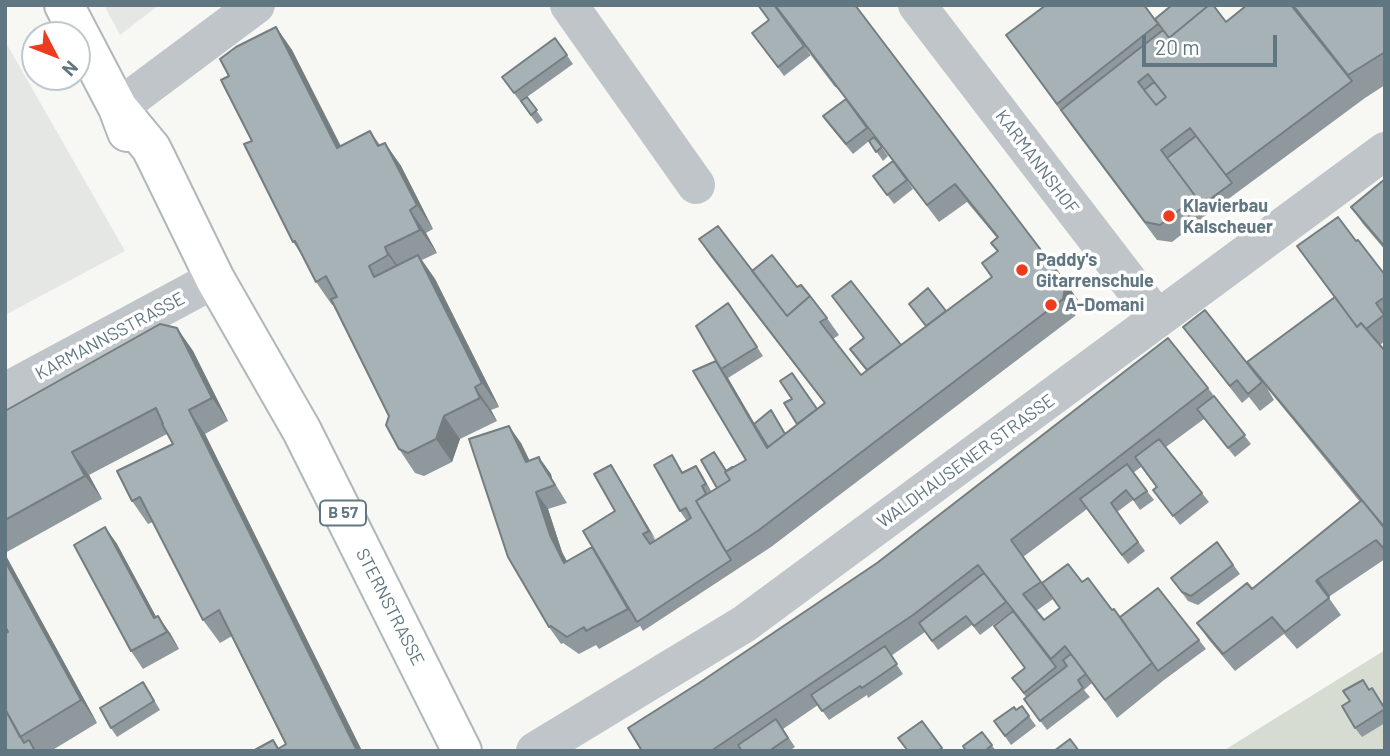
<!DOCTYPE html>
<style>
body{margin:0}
#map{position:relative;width:1390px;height:756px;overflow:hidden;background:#f7f7f4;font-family:Barlow,sans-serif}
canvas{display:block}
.frame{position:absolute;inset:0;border:7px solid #607681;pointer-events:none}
.north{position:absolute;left:21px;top:21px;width:70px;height:70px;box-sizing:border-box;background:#fff;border:2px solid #bfc8cd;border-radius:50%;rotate:132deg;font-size:19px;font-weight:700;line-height:28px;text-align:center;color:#607681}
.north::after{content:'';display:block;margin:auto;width:24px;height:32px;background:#ee3a1d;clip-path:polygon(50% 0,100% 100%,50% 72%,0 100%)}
.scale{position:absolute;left:1142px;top:35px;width:135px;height:32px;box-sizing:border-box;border:4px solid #607681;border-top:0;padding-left:9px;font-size:21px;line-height:24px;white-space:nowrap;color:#607681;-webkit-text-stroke:5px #fff;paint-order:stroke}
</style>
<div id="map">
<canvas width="1390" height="756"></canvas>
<div class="frame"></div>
<div class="north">N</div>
<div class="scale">20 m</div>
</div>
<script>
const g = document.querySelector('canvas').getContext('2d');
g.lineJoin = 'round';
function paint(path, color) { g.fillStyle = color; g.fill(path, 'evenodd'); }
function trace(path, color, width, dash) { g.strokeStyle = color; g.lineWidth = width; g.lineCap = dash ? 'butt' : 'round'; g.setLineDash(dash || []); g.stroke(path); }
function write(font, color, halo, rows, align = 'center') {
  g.font = font + ' Barlow,sans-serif'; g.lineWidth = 7; g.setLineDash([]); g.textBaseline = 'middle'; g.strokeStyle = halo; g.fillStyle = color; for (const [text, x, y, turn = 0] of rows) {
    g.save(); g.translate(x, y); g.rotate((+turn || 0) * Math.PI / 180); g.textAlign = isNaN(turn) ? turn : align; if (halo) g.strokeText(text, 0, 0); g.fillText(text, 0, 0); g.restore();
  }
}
paint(new Path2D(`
 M104,5H159L120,35Z
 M5,41L125,251L5,315Z`), '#e5e7e5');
paint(new Path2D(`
 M1385,650V751H1223Z`), '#d7dcd3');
const major = new Path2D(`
 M64,5L118,108L127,132
 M118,108L151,148L157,160L215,279L302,431L462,751`);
trace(major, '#b0b7bb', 42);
trace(new Path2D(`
 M569,5L696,185
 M917,5L1157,318
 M118,108L256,5
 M5,392L215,279
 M535,751L744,624L1385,151`), '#bfc5c8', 38);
trace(major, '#fff', 38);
paint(new Path2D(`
 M758,5H855L1078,300L1075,316L771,547L643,631L640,626L599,649L596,645L579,654L563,643L561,644L549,627L521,443L530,461L551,474L552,479L567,503L548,509L562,552L567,561L592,547L615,511L611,465L655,540L686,520L680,511L672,455L683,473L696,466L711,491L717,488L721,461L726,470L746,460L716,361L728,303L763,356L728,378L754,423L777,420L785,433L824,403L711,257L699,239L752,271L797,287L827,318L839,335L833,339L861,375L867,371L850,349L901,345L992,277L997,252V238L967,202L939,222L907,180L913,189L894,204L873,176L906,179L855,111L888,156L883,161L869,141L853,154L830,126L823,116L846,99L836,87H835L806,49L811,55L784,76L752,33L769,20Z
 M1385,5V85L1365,98L1208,214L1172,242L1157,240L1073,128L1006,35L1155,19L1226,22Z
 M276,27L292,50L341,146L370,131L380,145L385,143L401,166L433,229L426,233L437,253L422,260L435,279L499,407L491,410L497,421L460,439L452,462L424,476L415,473L399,449L389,416L333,305H332L316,282L304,258L293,242L252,141L229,76Z
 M555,38L573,64L527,97L543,120L537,124L502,77Z
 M1385,179V250L1363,224L1351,207Z
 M1356,241L1385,275V341L1380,345L1385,351V559L1330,596L1329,598L1341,615L1297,649L1284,634L1235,671L1209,640L1197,623L1252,589L1360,502L1267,388L1274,400L1260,411L1249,397L1242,403L1196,344L1183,327L1258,377L1247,362L1334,297L1297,246Z
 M177,328L193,351L228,421L205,434L362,751H253L273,740L279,748L286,744L232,636L220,643L203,620L153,522L148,524L132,501L173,444L167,434L89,475L102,499L5,553V411Z
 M1208,388L1251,444L1235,457L1204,419L1166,447L1209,502L1180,525L1153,490L1156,487L1141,467L1133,473L1154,500L1140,510L1133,500L1117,512L1145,551L1128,564L1087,509L1023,557L1053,599L1036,611L1044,620L1060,608L1042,583L1082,582L1120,617L1199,640L1206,649L1164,680L1163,678L1164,680L1117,718L1092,683L1084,690L1090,697L1047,730L1024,699L1026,697L1012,678L1025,668L1012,611L980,635L972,625L938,650L925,632L891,656L903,674L868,698L867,695L829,720L818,705L783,729L795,747L789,751H642Z
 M105,527L117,544L156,617L170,633L179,649L143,669L131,651Z
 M1217,542L1240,574L1198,605L1188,601L1171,578Z
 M5,554L97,723L51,751H5L8,632Z
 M1370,690L1379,698L1385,708V723L1362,737L1355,728Z
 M149,691L160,710L117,737L111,728Z
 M1022,706L1036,726L1011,745L994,721Z
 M982,732L996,751H966Z`), '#8f999d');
paint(new Path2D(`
 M276,27L292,50L353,171L337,148Z
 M385,143L401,166L433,229L417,205Z
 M410,210L426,233L437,253L420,230Z
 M385,247L401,271L405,278L388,255Z
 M418,255L435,279L499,407L482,383Z
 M1066,283L1078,300L1075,316L1063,299Z
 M177,328L193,351L228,421L212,398Z
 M716,361L728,378L773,455L767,448Z
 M475,387L491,410L497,421L480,398Z
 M189,410L205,434L362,751H357Z
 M444,416L460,439L452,462L436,439Z
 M509,426L521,443L538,479L526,462Z
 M72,452L89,475L102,499L85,476Z
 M539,457L551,474L552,479L567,503L540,461Z
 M611,465L617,474L656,540L649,531Z
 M696,466L702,475L712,493L706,484Z
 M536,492L548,509L562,552L576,580L564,563L550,535Z
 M105,527L117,544L166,635L154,618Z
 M5,554L97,723L81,700L5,561Z
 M1318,579L1330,596L1328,599L1316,581Z
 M158,616L170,633L179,649L167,632Z`), '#747d7f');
const building = new Path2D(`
 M758,5H774L804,46L778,67L752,33L769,20Z
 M775,5H855L1066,283L1063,299L759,530L726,552L696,501L730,480L725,472L746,460L693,371L716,361L767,448L825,403L699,239L718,226L787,316L810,296L827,318L820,322L861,375L992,277L982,263L998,251L991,243L998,237L955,184L927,205Z
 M1046,5H1144L1158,24L1057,104L1006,35Z
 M1172,5H1209L1169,38L1155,19Z
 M1209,5H1213L1226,22L1247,5H1291L1352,81L1226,175L1190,128L1161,150L1196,197L1160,225L1145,222L1061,110L1163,30L1169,38ZM1148,74L1166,97L1156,105L1138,82Z
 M1293,5H1385V52L1348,75Z
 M276,27L337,148L370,131L378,146L385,143L417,205L410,210L420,230L385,247L388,255L369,266L374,277L418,255L482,383L475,387L480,398L444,416L436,439L408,453L399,449L386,425L389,416L331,299L337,297L326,276L316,282L295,241L293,242L244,144L252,141L221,80L229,76L220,59L236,47Z
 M555,38L567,55L514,93L502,77Z
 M1154,82L1166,97L1156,105L1144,90Z
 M527,97L537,110L531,115L521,101Z
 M846,99L867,128L846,144L823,116Z
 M1196,136L1232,183L1202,205L1167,158Z
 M874,137L882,147L876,152L869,141Z
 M893,161L907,180L887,195L873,176Z
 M1385,179V247L1351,207Z
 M1338,217L1356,241L1358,240L1385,275V297L1376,303L1384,315L1366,329L1361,323L1357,327L1297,246Z
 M772,255L797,287L801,285L810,296L787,316L752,271Z
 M851,281L901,345L867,370L850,349L864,338L832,296Z
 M928,288L946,311L926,326L909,304Z
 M1335,297L1357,327L1361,323L1385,351V528L1247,362Z
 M728,303L757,347L721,369L696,326Z
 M1205,310L1262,382L1248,394L1237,380L1230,386L1183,327Z
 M160,324L177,328L212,398L189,410L357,751H253L273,740L278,749L286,744L219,610L203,620L140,497L132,501L117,471L173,444L162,424H163L156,408L72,452L85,476L5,520V411Z
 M1168,338L1208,388L1011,540L1041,582L1023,594L1044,620L1060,608L1042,583L1068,564L1082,582L1088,578L1112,610L1114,609L1152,663L1105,700L1065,646L1051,659L978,565L913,615L711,751H642L628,728L699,683L877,563Z
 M792,373L817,409L797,424L784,403L792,399L780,381Z
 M1214,396L1245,435L1228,448L1197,409Z
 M771,410L785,434L768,447L754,424Z
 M509,426L526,462L539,457L540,461L555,485L536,492L550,535L564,563L592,547L628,609L586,631L584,627L567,637L551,626L549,627L508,557L469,439Z
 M1159,439L1202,493L1173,516L1153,490L1157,487L1135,457Z
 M714,452L726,471L732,467H734L725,472L730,480L717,488L701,460Z
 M672,455L682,473L696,466L706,484L702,486L706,494L696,501L731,560L637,622L583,531L615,511L594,474L611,465L649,531L643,534L650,544L691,518L686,508L680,511L654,465Z
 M1127,464L1147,491L1134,500L1126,490L1111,503L1138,542L1122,555L1080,499Z
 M1362,500L1385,529V550L1376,540L1318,579L1316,581L1329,598L1285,632L1272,617L1223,654L1197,623L1247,583L1252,589Z
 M105,527L154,618L158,616L167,632L131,651L74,545Z
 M1217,542L1233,565L1191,596L1182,592L1171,578Z
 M5,561L81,700L20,737L5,709V634L8,632L5,626Z
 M984,573L1006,602L974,626L966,616L932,641L919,623Z
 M1158,588L1199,640L1158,671L1120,617Z
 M1013,611L1056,667L1024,693L1012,678L1025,668L994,626Z
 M885,646L897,664L862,688L860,686L822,711L811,695Z
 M1071,654L1086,674L1078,680L1083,688L1040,721L1024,699L1067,666L1063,660Z
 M1363,680L1369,690L1372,688L1385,709L1355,728L1342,706L1350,701L1343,691Z
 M143,682L154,701L111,728L100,708Z
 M1022,706L1029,716L1005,736L994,721L1014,707L1016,710Z
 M5,709L24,743L29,740L35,751H5Z
 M776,719L788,738L769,751H742L738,745Z
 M922,721L942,748L938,751H908L898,738Z
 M982,732L992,745L985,751H966L963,746Z
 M1070,739L1079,751H1054Z`);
paint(building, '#a6b2b6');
trace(building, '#747d7f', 2);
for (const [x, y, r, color] of [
 [1169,216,7,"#ee3a1d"],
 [1022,270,7,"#ee3a1d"],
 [1051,305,7,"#ee3a1d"]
]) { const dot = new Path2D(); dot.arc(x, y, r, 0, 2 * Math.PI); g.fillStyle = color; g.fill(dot); trace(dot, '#fff', 2.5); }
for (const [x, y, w] of [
 [343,513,46]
]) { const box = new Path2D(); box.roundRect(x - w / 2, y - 12.5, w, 25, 5); g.fillStyle = '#fff'; g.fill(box); trace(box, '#607681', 2); }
write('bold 16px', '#607681', null, [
 ["B 57",343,513]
]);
write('18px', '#607681', '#fff', [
 ["KARMANNSHOF",1037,162,53],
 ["KARMANNSSTRASSE",110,336,-28],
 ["WALDHAUSENER STRASSE",966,461,-36],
 ["STERNSTRASSE",390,607,63]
]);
write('bold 18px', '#607681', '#fff', [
 ["Klavierbau",1183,206],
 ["Kalscheuer",1183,227],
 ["Paddy's",1036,260],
 ["Gitarrenschule",1036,281],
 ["A-Domani",1065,305]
], 'left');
</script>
